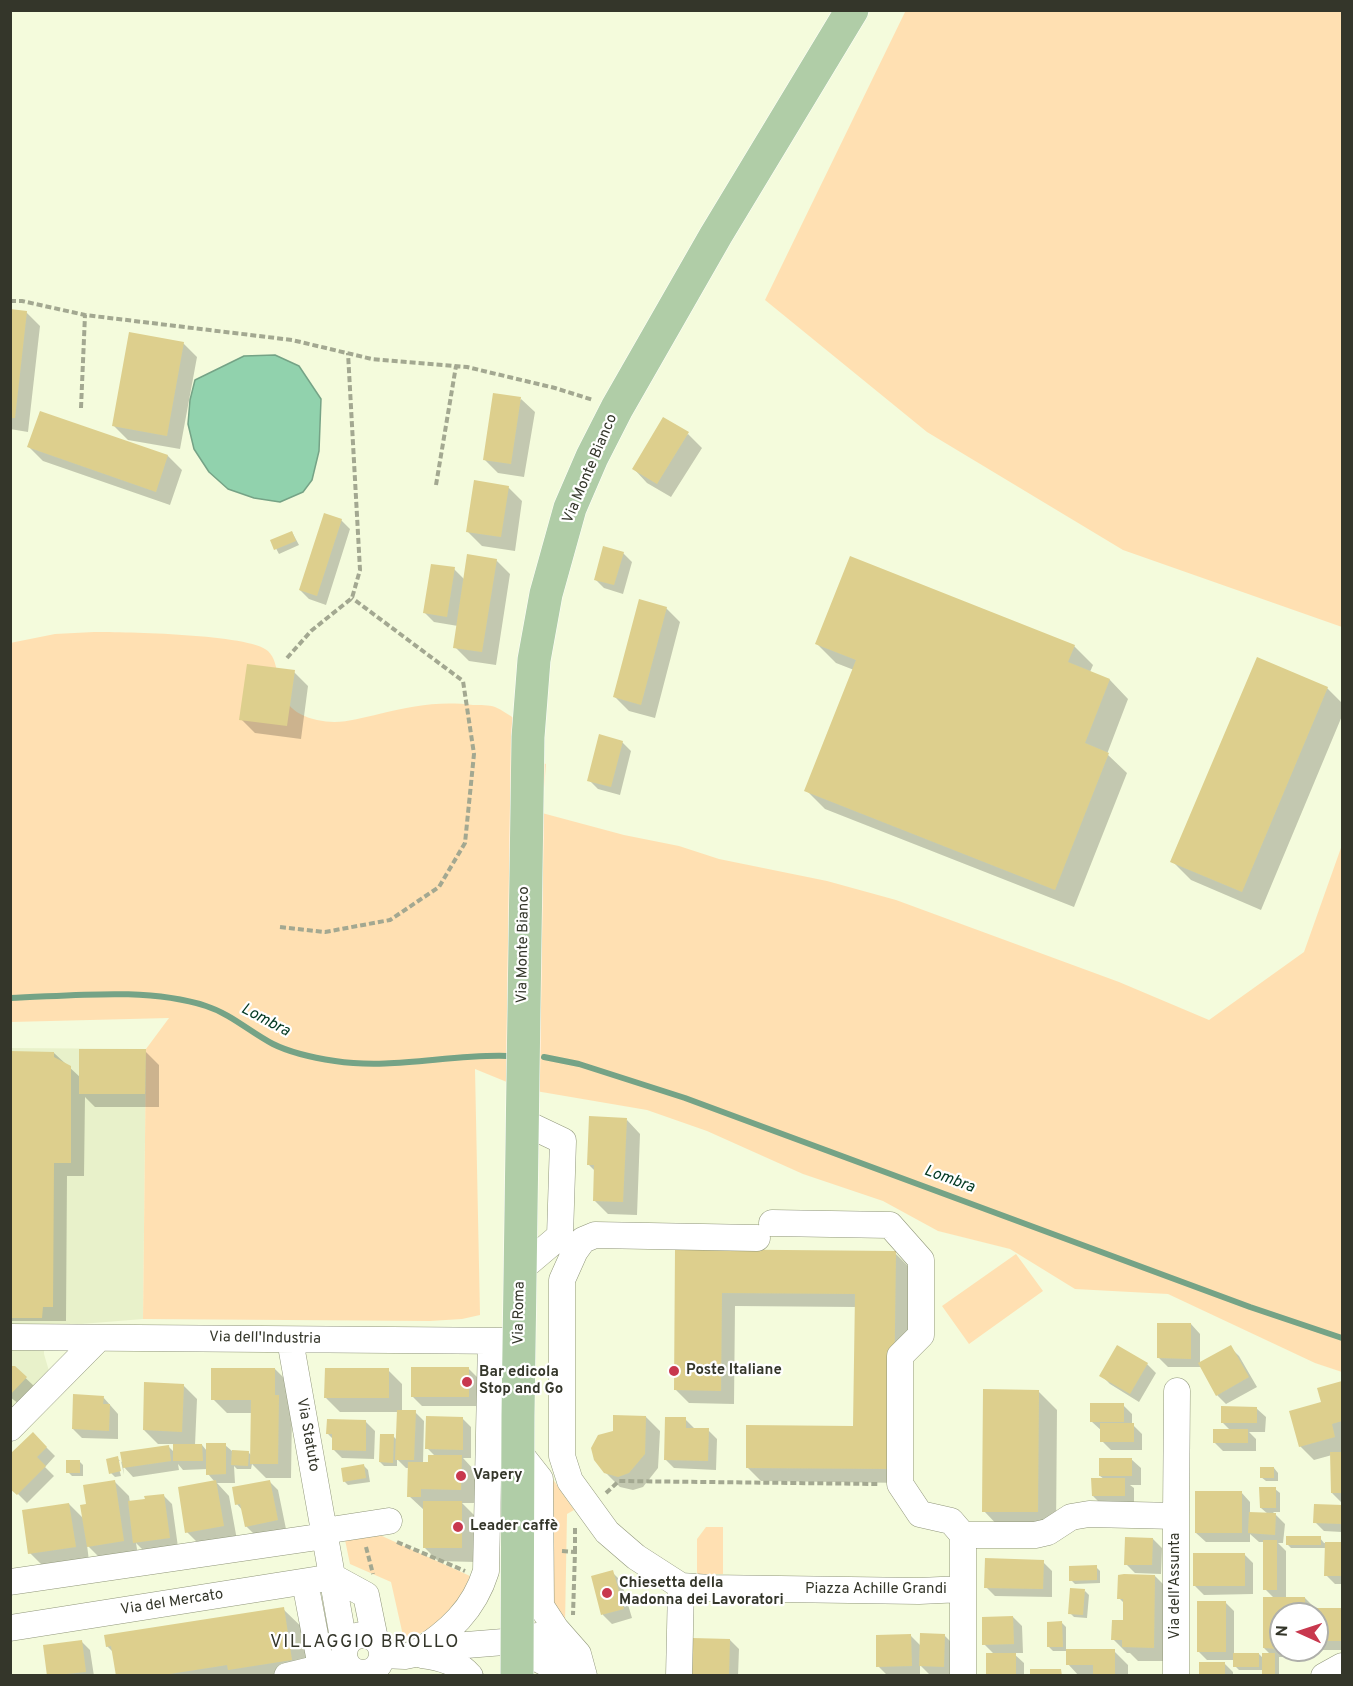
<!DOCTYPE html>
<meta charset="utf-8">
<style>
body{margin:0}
#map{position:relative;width:1353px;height:1686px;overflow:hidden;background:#f4fbdc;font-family:Overpass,sans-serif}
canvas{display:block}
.frame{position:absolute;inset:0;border:12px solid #34362a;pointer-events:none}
.north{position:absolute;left:1269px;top:1602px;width:60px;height:60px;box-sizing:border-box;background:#fff;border:2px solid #aeafaa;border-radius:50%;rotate:273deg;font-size:16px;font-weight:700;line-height:24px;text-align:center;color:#34362a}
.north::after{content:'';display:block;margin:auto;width:21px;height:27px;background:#c8384e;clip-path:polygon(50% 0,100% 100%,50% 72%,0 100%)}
</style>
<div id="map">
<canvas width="1353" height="1686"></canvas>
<div class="frame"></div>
<div class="north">N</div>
</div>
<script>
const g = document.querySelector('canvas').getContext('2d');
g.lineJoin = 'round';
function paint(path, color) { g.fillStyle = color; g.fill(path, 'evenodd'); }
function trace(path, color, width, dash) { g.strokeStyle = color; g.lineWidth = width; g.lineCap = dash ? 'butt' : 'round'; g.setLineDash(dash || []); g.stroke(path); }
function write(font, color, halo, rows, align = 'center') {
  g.font = font + ' Overpass,sans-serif'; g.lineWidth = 4.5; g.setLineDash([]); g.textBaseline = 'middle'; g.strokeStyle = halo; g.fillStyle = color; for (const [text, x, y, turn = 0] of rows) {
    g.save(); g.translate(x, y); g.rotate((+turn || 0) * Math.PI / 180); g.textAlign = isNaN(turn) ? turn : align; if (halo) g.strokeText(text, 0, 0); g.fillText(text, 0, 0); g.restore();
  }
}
paint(new Path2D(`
 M11,1048L146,1049L143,1319L44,1327V1354L49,1371L11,1411Z`), '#e8f1ca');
paint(new Path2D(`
 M906,10L1342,11V627L1123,550L927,432L765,300Z
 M94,632C124,632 250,634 268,651C275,658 276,667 278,676C282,701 291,714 317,720C340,725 357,719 379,714C413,706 438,701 473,705C480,705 489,705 495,707C502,710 509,715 515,719L518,755L546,764L542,813L624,835L679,846L719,859L827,881L896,900L1119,982L1209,1020L1304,952L1342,845V1372L1315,1363L1168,1294L1075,1289L1010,1249L938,1231L883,1201L803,1174L707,1131L647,1110L524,1089L475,1069L480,1315L462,1319L430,1321L143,1319L146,1049L169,1018L11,1022L10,643L55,634Z
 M1016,1254L1043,1291L969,1344L942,1306Z
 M548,1472L574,1510L567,1514L565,1625L552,1604Z
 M706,1527H723V1574H697V1539Z
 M371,1531L470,1576C458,1609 437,1629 404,1640L391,1582L350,1564L344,1535Z`), '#ffe0b2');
const water = new Path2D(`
 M275,355L299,366L321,399L319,451L312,480L303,492L280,502L254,498L228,489L209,472L194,449L188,424L190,400L195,380L244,356Z`);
paint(water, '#91d2ad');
trace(water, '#75a386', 1.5);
paint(new Path2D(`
 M10,310L26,312L40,326L28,432L10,429Z
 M183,343L197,357L180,449L128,440L114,426Z
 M521,399L535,412L524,477L498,473L484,459Z
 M40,412L168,456L182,470L170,505L43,461L29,447Z
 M688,434L702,448L671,497L647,483L634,469Z
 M508,487L522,501L515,551L482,546L468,532Z
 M341,520L350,529L326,605L309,599L300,590Z
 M292,532L299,545L279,554L272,541Z
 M623,553L632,562L623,594L604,588L595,579Z
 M496,560L510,574L496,665L469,661L455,647L458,626L434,622L425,613L454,569L465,580Z
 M666,608L680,622L655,718L629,711L615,697Z
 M817,644L1074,646L1093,665L1090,672L1110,680L1128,699L1107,754L1127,773L1074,907L825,809L806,790L854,670L836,663Z
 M1258,659L1327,688L1342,703V716L1261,910L1191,880L1172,861Z
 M294,672L308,686L301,739L255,733L241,719Z
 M622,742L631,751L620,795L598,789L589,780Z
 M145,1051L159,1065V1107H95L85,1097L84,1176H67L66,1321H10V1053H54L81,1078Z
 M627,1120L640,1134L637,1215L608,1214L594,1200L596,1172L588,1164Z
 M677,1250L895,1253L909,1267L907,1483L761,1481L747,1467L854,1428L856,1307L735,1306L734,1404L689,1403L675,1389Z
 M1191,1324L1200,1334V1364L1230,1347L1239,1356L1257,1387L1226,1404L1217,1395L1202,1367H1168L1159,1358Z
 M1147,1364L1156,1373L1139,1402L1110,1384L1101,1375Z
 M10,1367H14L35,1387L19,1404L10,1397Z
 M468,1368L477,1377V1406H422L413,1397Z
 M275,1369L289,1383V1408L292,1411L291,1478H266L252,1464L251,1469H237L234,1466L235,1483H217L229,1496L237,1540L201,1546L187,1532L215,1482L208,1474V1469L183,1470L178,1464L179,1470L133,1477L123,1466L124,1475L121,1461L123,1464L168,1446L174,1452V1444H158L144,1430L183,1385L197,1399L195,1445H202L207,1451L225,1445L232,1451L248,1452L252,1456V1413H227L213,1399Z
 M388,1370L402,1384V1411L415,1412L424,1421L423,1463L429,1464L435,1456L427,1448L462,1418L471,1427V1458H463L475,1471V1503H462L475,1516V1562L438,1561L424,1547V1510L409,1496V1468H406L397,1459V1466H384L380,1462L393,1436L397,1440L398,1412H340L326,1398Z
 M1342,1382V1502H1341L1332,1493V1455L1314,1460L1300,1446L1323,1403L1319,1389Z
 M1038,1391L1057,1410L1056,1531L1002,1530L984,1511Z
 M103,1397L118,1414V1439L82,1438L73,1429Z
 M1123,1405L1132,1414V1424L1142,1434V1450H1111L1102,1441V1431L1092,1422Z
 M1256,1408L1266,1417L1265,1432H1249L1256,1439V1451H1223L1214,1442L1230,1430L1222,1422Z
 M646,1417L660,1431L658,1468L643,1487L633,1490L620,1487L605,1472L615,1432Z
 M685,1419L694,1428L708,1430L717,1439L716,1470L674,1468L665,1459Z
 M366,1422L375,1431L374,1459L342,1458L333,1449V1439L328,1434Z
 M33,1434L55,1456L45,1467L54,1476L27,1503L10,1486Z
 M117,1458L120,1461H117L121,1476L115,1477L111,1473Z
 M1131,1459L1141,1468V1485H1130L1134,1488V1505H1102L1093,1496L1104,1479L1100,1476Z
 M79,1461L83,1465V1476H72L68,1472Z
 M364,1466L368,1470L370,1482L348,1485L344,1481Z
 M1274,1468L1278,1473V1481H1266L1261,1477Z
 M269,1481L278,1490L286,1529L255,1535L246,1526L243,1511L237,1504Z
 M115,1482L129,1496L130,1503L163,1495L172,1504L178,1547L144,1551L136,1543L138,1555L102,1560L87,1545L89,1561L44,1567L30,1553L69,1504L84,1519L87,1505Z
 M1275,1489L1280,1493V1512H1273L1285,1524L1283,1543H1278L1286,1551V1598H1305L1314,1607V1610H1342V1650H1321L1317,1646V1614H1281V1650H1296V1657H1279V1676H1264V1670H1239L1235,1666V1660H1207L1198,1651L1225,1602L1234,1611V1654H1259L1264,1659L1270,1654L1264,1648L1274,1598L1265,1589V1542H1259L1250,1534V1542H1206L1196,1533L1241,1492L1250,1502V1514H1268L1261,1508Z
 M1316,1505L1342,1506V1532L1324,1531L1315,1522Z
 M1320,1538L1324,1543L1342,1544V1584H1335L1326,1575V1548H1291L1287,1544Z
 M1153,1539L1162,1548L1161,1574L1135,1573L1126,1564Z
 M1244,1554L1253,1563V1594L1204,1595L1195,1586Z
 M1043,1562L1052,1571V1597L995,1596L986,1587Z
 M1096,1567L1100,1571V1583L1075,1584L1071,1580Z
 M612,1572L621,1581L632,1618L612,1624L603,1615L592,1577Z
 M1154,1575L1169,1590L1167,1661H1138L1130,1653H1127L1113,1639L1124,1622L1125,1604L1119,1598Z
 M1085,1591L1089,1595L1087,1618L1074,1617L1070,1613Z
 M283,1609L311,1636L317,1676H117L114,1653L107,1646Z
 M1013,1617L1022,1626L1023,1653H1013L1024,1663V1676H988L994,1654L984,1644Z
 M1062,1623L1066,1627V1650L1114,1651L1128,1665V1676H1079L1068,1664V1651H1053L1049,1647Z
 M944,1635L953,1644L952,1675H887L878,1666L911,1636L921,1646ZM920,1665L930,1675H920Z
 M730,1640L739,1649L738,1676H692Z
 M81,1641L90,1650L94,1676H49Z
 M1224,1663L1233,1672V1676H1200Z`), '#0003');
trace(new Path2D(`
 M10,998C72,996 147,987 206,1006C231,1014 250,1032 273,1044C291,1053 315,1058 335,1061C392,1070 450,1054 507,1056
 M544,1057L579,1064L685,1098L1250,1307L1342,1338`), '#75a386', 6);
paint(new Path2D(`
 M10,309L27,311L15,418H10Z
 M129,332L184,342L167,436L112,426Z
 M493,393L521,397L511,464L483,460Z
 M40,411L168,455L156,492L27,447Z
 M663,417L689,432L657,484L632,469Z
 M474,480L509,486L501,537L466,532Z
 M324,513L342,519L317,596L299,590Z
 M292,531L296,541L274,550L270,540Z
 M603,546L624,552L614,585L594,580Z
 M467,554L497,559L482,652L453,648Z
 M850,556L1075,645L1068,662L1110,679L1085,743L1109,753L1055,890L804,791L856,660L815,644Z
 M431,564L455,567L447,617L423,613Z
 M639,599L667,607L641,705L613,697Z
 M1257,657L1328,687L1242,892L1170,862Z
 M247,664L295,670L287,726L239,720Z
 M599,734L623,741L611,787L587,781Z
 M79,1049H146L145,1094H79Z
 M10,1051L54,1052V1057L71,1066V1163H54L53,1307H43L42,1318H10Z
 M589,1116L627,1118L623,1202L593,1201L594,1165H587Z
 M675,1249L896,1251L893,1469L746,1468V1425L853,1426L855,1294L722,1293L721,1391L674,1390Z
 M1157,1323H1191V1359L1157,1358Z
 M1117,1345L1148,1363L1130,1394L1099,1376Z
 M1231,1345L1249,1377L1216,1396L1198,1363Z
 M10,1366H15L27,1377L10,1395Z
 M411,1367H469V1397H411Z
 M211,1368H275V1395H279L278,1464H250L251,1400H211Z
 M325,1368H389V1398H324Z
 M1342,1381V1421L1332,1424L1335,1437L1299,1447L1289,1411L1321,1402L1317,1388Z
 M144,1382L184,1384L182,1432L143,1430Z
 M983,1389L1039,1390L1038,1512H982Z
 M73,1394L104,1396L103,1404H110L109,1431L72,1429Z
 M1090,1403H1124V1422H1090Z
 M1221,1406L1257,1407V1423H1221Z
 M397,1410H416L414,1460H395Z
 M613,1415L646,1416L645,1454L629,1473L618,1477L604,1473L594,1460L591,1448L598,1435L613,1431Z
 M426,1416L463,1417V1450L425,1449Z
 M665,1417H686V1428H709L708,1461L664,1460Z
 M327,1419L366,1420V1451L332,1450V1434H326Z
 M1100,1423H1134V1442H1100Z
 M1213,1429H1248V1443H1213Z
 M33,1432L47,1447L37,1457L46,1466L17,1495L10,1489V1454Z
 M380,1434H394L393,1463L379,1462Z
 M206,1443H226V1474L206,1475Z
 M173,1444H202L203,1461H173Z
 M169,1445L171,1461L123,1468L120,1452Z
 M232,1450L249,1451L248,1466L231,1465Z
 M1330,1452H1342V1493H1331Z
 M428,1455H462L461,1490L421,1489V1497H407L408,1462H428Z
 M118,1456L121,1471L109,1474L106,1459Z
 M1099,1458H1132V1476H1099Z
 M66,1460H80V1473H66Z
 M364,1464L366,1478L343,1482L341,1468Z
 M1260,1467H1274V1478H1260Z
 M1091,1478H1125V1496H1092Z
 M115,1480L124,1541L87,1547L80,1505L86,1504L83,1485Z
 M216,1480L224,1526L185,1533L178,1487Z
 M270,1480L278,1520L245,1527L240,1504L235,1505L232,1487Z
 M1259,1487H1276V1508H1260Z
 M1195,1491H1242V1533H1195Z
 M164,1494L170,1538L133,1543L128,1501L145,1499L144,1496Z
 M423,1501H462V1548H423Z
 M69,1503L76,1547L28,1554L22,1510Z
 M1314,1504L1342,1505V1524L1313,1523Z
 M1249,1512L1276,1513L1275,1535L1248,1533Z
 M1286,1536H1321V1545H1286Z
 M1125,1537L1153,1538L1152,1565H1124Z
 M1263,1540H1277V1590H1263Z
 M1325,1542H1342V1576H1324Z
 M1193,1553H1245V1586H1193Z
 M985,1558L1044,1560L1043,1589L984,1588Z
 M1097,1565V1580L1069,1581V1566Z
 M613,1570L624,1609L601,1615L591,1576Z
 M1124,1574L1155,1575L1154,1648L1122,1647V1640H1111L1112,1620H1123V1599H1117L1118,1575Z
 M1070,1588L1085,1589L1083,1615L1068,1614Z
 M1263,1597H1305V1614H1281V1649L1263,1648Z
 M1197,1601H1226V1652H1197Z
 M284,1607L292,1660L228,1670L227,1665L157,1676H116L111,1646L106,1647L104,1635Z
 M1311,1608H1342V1641H1317V1614H1311Z
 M1013,1616L1014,1644L982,1645V1617Z
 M1062,1621L1063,1647H1047V1622Z
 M920,1633L945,1634L944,1667L919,1666Z
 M911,1634L912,1666L876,1667V1635Z
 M692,1638L730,1639L729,1676H691Z
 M82,1640L86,1672L47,1676L43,1645Z
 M1066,1649H1115V1676H1093V1665H1066Z
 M986,1653H1016V1676H986Z
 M1233,1653H1259V1667H1233Z
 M1262,1653H1275V1676H1262Z
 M1199,1662H1225V1676H1199Z
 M1030,1669H1061L1062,1676H1030Z`), '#ddcf8d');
const minor = new Path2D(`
 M772,1223L890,1225L921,1260V1335L900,1356V1484L920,1514L951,1521L963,1535
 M757,1238L595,1235L583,1240L575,1251L562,1280V1456L570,1481L607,1532L636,1557L681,1586L710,1588L919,1591L963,1589
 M521,1269L560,1236L563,1141L523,1122
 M10,1337L519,1341
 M290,1340L345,1649
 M10,1428L99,1338
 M518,1451L540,1479L541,1606L556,1629L578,1654L584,1676
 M1176,1516L1177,1391
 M324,1531L389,1521
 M963,1535H1035L1048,1532L1071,1517L1089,1514L1176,1516V1676
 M333,1577L366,1595L375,1639
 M10,1582L325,1536
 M305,1582L321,1667
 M10,1628L333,1577
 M344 1654a19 19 0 1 1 38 0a19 19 0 1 1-38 0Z
 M516,1641L536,1658L571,1676
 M415,1654C449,1632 474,1610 486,1571L491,1341
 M382,1655L405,1656L454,1646L516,1641L536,1636L551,1641L568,1657
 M422,1655C439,1657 458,1662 470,1676
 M287,1676L336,1664
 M679,1676L681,1586
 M963,1676V1535
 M1324,1676L1342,1666`);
const major = new Path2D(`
 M517,1676L518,1415L528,737L534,660L546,594L570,508L592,457L617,408L716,235L852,10`);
trace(minor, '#90967a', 27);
trace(major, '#fff', 34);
trace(new Path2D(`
 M10,301H22L85,315L292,340L372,359L467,367L555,388L593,400
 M81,408L85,315
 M436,485L456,366
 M287,658L311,631L352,598L360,570L348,353
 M280,927L325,932L390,920L439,887L465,843L474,754L463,681L352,598
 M606,1493L619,1481L879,1484
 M397,1542L465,1571
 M366,1547L373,1574
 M562,1551L575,1552L573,1615
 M575,1552V1525`), '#a3a891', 4, [6, 3]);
trace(minor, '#fff', 26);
trace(major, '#b0cda7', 33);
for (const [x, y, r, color] of [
 [674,1371,6,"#c8384e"],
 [467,1382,6,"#c8384e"],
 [461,1476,6,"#c8384e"],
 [458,1527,6,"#c8384e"],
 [607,1593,6,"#c8384e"]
]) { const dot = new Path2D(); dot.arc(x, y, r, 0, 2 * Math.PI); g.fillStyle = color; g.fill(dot); trace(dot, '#fff', 2); }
write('15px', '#34362a', '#fff', [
 ["Via Monte Bianco",591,469,-67],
 ["Via Monte Bianco",524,945,-89],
 ["Via Roma",520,1313,-89],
 ["Via dell'Industria",265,1339,1],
 ["Via Statuto",307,1435,80],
 ["Via dell'Assunta",1176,1586,-90],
 ["Piazza Achille Grandi",876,1590],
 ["Via del Mercato",172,1603,-9]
]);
write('bold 15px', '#34362a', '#fff', [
 ["Poste Italiane",686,1371],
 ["Bar edicola",479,1373],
 ["Stop and Go",479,1390],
 ["Vapery",473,1476],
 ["Leader caffè",470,1527],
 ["Chiesetta della",619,1584],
 ["Madonna dei Lavoratori",619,1601]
], 'left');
write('italic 16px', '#023922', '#fff', [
 ["Lombra",265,1021,28],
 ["Lombra",949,1180,20]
]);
g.letterSpacing = '1.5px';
write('18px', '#34362a', '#fff', [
 ["VILLAGGIO BROLLO",365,1643]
]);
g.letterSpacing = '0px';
</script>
